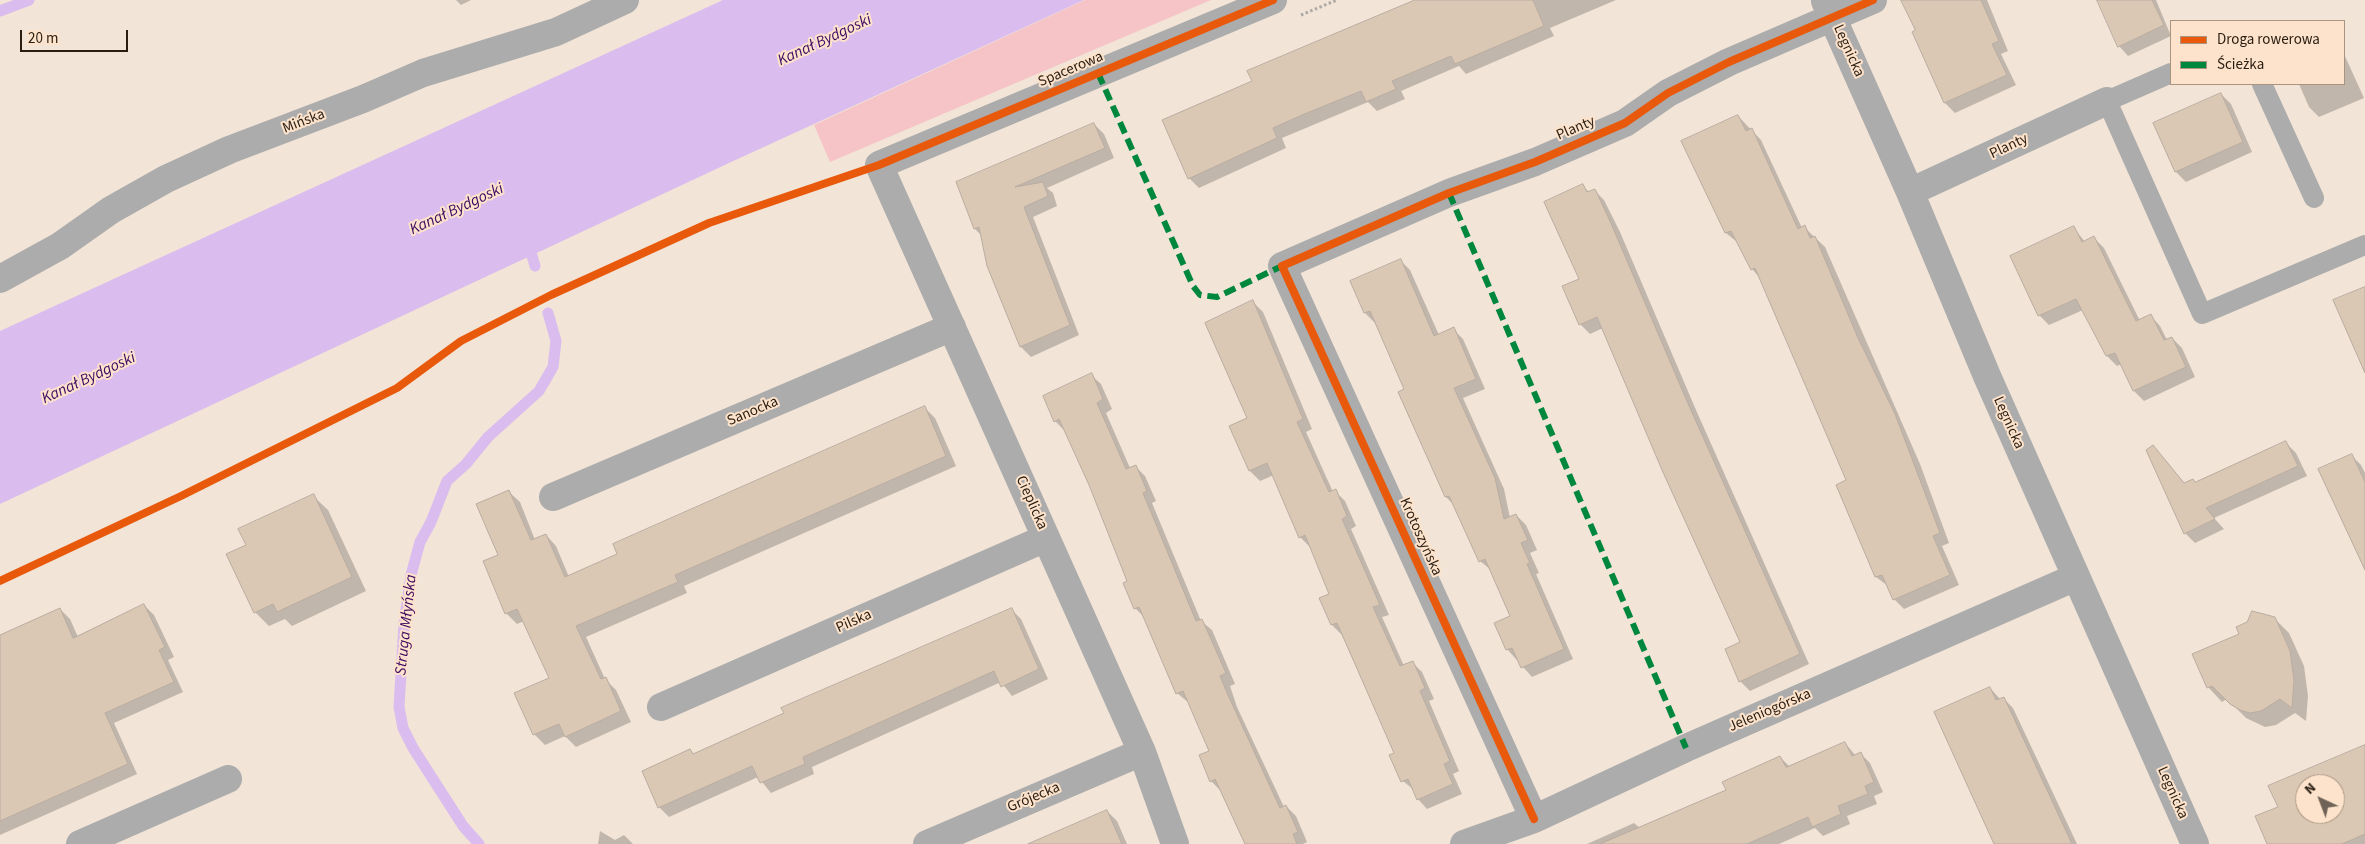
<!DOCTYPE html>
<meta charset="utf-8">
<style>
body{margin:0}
#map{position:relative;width:2365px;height:844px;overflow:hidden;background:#f2e4d6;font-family:"Source Sans 3",sans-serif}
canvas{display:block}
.legend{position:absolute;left:2170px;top:20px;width:175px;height:65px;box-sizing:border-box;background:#fde3cb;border:1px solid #a89481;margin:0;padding:6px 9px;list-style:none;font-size:15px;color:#291d12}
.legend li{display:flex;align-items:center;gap:10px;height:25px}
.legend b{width:25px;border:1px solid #a89481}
.north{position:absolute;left:2295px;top:774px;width:50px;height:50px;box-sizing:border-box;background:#fde3cb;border:1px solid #a89481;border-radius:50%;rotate:317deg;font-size:14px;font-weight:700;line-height:20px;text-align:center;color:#291d12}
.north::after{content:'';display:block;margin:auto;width:18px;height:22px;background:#6f6357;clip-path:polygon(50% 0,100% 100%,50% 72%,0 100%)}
.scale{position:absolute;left:20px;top:30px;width:108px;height:22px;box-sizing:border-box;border:2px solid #291d12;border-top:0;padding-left:6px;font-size:15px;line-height:18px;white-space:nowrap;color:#291d12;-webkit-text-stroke:4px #fde3cb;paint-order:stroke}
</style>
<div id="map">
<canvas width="2365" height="844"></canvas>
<ul class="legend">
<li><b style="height:6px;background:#e8590c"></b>Droga rowerowa</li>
<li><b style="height:6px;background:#00873e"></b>Ścieżka</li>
</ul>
<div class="north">N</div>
<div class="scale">20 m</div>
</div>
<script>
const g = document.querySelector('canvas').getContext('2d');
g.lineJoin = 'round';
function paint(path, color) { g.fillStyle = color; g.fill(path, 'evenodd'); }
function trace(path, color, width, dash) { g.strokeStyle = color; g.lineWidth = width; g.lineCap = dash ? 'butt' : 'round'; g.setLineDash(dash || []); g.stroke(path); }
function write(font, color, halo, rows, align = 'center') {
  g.font = font + ' "Source Sans 3",sans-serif'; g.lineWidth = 4; g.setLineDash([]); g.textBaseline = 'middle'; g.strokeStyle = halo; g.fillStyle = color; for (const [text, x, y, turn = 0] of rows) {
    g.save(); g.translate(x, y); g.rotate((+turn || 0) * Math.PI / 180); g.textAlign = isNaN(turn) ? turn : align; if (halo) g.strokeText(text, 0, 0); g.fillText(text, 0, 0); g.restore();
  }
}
paint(new Path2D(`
 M1085,0H1211L830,162L814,125Z`), '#f6c3c7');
paint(new Path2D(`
 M723,0H1084L729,163L0,504V331Z`), '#dabcef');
paint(new Path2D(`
 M456,0H471L461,5Z
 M1418,0H1616L1550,28L1554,36L1466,74L1459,66L1401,91L1405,99L1377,111L1368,102L1282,138L1286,148L1199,188L1189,178L1253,82Z
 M1920,0H1987L2008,51L2001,54L2016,85L1955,113L1945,103L1913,33L1917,31Z
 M2098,0H2156L2171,36L2128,56L2119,46Z
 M2344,54L2364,98L2319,117L2309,107L2299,84H2344Z
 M2221,94L2231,104L2252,152L2186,182L2176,172Z
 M1738,116L1761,140L1802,228L1804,227L1825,247L1920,464L1949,543L1942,546L1959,585L1904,609L1894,599L1888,586L1876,577L1837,486L1848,481L1760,278L1752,269L1737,242L1726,233L1683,141Z
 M1094,124L1104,134L1114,158L1047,188L1053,193L1057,206L1033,217L1079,335L1031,357L1021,347L981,235L975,229L957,183Z
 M1583,186L1589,192L1594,190L1604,200L1620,232L1696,410L1809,664L1750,691L1740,681L1742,643L1603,328L1590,334L1580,324Z
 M2074,228L2085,242L2094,238L2104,248L2140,321L2151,316L2160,326L2167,340L2172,338L2182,348L2195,377L2144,401L2134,391L2121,364L2117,366L2107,356L2083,310L2049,325L2039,315Z
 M1400,260L1410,270L1439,335L1453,329L1463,339L1485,389L1463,398L1504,489L1510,518L1516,515L1526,525L1537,550L1530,553L1539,573L1536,574L1573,659L1532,677L1507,649L1511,617L1491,570L1480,561L1455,506L1446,497L1406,390L1375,323L1365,313L1352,281Z
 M1253,302L1263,312L1312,429L1306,432L1333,492L1335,491L1345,501L1356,526L1351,529L1389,615L1382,617L1404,666L1412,662L1422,672L1434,699L1429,701L1459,771L1453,774L1462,794L1427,809L1418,799L1414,790L1403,781L1396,754L1342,635L1332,625L1321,599L1331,594L1310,547L1300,537L1274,475L1260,481L1250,471L1231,427L1248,419Z
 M1091,375L1101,384L1112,409L1106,413L1130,468L1135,466L1145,476L1156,501L1152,503L1201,621L1212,630L1235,684L1230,686L1237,707L1284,807L1286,806L1296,816L1307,842L1303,844H1247L1221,791L1211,781L1200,756L1210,752L1189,703L1177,693L1144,617L1135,608L1129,582L1090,484L1065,431L1055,421Z
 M924,407L935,418L956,466L684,586L687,593L586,637L605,679L616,690L631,722L576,747L565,736L545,745L534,734L550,678L524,621L517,624L506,613L499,555L509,492L520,502L535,540L546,535L556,546L569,577L619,555Z
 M2286,443L2296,453L2307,476L2214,518L2224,529L2195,543L2185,533L2163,457L2185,484L2195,483Z
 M2351,455L2361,465L2365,473V567Z
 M313,496L328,510L366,591L292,626L285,619L269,626L255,612L247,546Z
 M144,605L154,615L174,657L168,660L183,692L114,723L137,774L0,835V636L60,609L70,619L78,637Z
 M1011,609L1021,619L1048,679L1012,696L1001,682L812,767L814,774L771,793L758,777L669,817L659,807L690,750L694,754Z
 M2274,618L2289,633L2304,666L2308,696L2306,721L2295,713L2276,725L2265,727L2246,718L2227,699L2222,702L2208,687L2240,634Z
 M1990,688L2001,700L2003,698L2013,708L2077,844H1997Z
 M1845,743L1856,756L1861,754L1870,763L1883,792L1874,796L1877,804L1847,816L1850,824L1823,836L1815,828L1779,844H1587L1634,823L1640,828L1727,790L1780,757L1790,767Z
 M2365,746V844H2268L2279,807L2270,787ZM2305,784H2335V814H2305Z
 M1107,811L1117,821L1127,844H1033Z
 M600,831L615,840L624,835L633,844H598Z`), '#0003');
trace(new Path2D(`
 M0,11L29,0
 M528,242L535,266
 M479,844L463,826L413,748L403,728L399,707L404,624L411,575L420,542L431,522L447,481L466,464L488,437L539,391L553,367L556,341L548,313`), '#dabcef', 11);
const building = new Path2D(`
 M1415,0H1533L1544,26L1455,64L1451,56L1392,81L1396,89L1366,102L1361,91L1302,115L1273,128L1277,138L1188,179L1162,120L1252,81L1247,71Z
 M1901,0H1981L1999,41L1992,44L2007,75L1944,103L1912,32L1915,30Z
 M2097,0H2152L2164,25L2118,47Z
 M2221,93L2243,142L2175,172L2153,123Z
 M1738,115L1746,131L1752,128L1798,229L1805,225L1810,238L1815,236L1858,338L1895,414L1940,533L1933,536L1950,575L1893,600L1882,575L1875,577L1836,485L1846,480L1755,268L1751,270L1731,231L1725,233L1681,141Z
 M1094,123L1105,148L1015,187L1043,182L1048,196L1024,207L1070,325L1020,347L987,266L979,227L974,229L956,182Z
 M1583,184L1587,192L1595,189L1610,221L1686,399L1800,654L1739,682L1725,649L1740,642L1662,470L1597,317L1579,325L1562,286L1579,279L1544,202Z
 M2074,226L2082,242L2094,236L2136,321L2151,314L2164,340L2172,337L2186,367L2133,391L2115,353L2106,356L2076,299L2038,316L2010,256Z
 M1401,259L1434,336L1454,327L1476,379L1454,388L1495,478L1504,519L1516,514L1528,540L1521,543L1530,563L1527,564L1564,649L1521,668L1512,648L1506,650L1494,623L1510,616L1485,559L1479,562L1449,496L1445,497L1398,392L1404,389L1370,311L1364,313L1350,281Z
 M2365,287V373L2333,300Z
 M1253,300L1303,419L1297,422L1329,492L1336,489L1347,516L1342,519L1380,605L1373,607L1400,666L1413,661L1425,688L1420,691L1450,761L1444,764L1453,784L1417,800L1408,779L1401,782L1389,755L1394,753L1337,623L1331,625L1319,598L1329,594L1305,535L1299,538L1267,463L1249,471L1229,426L1247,418L1205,323Z
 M1092,373L1103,399L1097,403L1126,469L1136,465L1147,491L1143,493L1196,621L1202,619L1226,673L1220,676L1228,695L1280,808L1286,805L1298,832L1293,834L1297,844H1245L1215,779L1210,782L1199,755L1209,751L1183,691L1176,694L1139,607L1134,609L1123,583L1127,581L1089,485L1059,419L1054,422L1043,396Z
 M925,406L946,456L675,575L678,582L576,626L601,679L606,677L621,711L565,737L559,724L533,735L514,693L549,678L517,609L505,614L483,561L498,555L476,504L509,490L531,540L546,534L565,577L617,554L613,544Z
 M2286,441L2298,466L2206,508L2215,519L2184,534L2146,450L2153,445L2184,483L2193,479L2195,482Z
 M2352,454L2365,482V570L2318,469Z
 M314,494L352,577L277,612L273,604L254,613L226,554L246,545L238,529Z
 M144,604L165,647L159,650L174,682L105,713L128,764L0,821V635L60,608L73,638Z
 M1012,608L1039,669L1001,687L994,671L803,757L805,764L760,783L752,766L658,808L642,771L690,749L693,754L784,713L781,708Z
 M2252,611L2275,617L2290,651L2294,680L2292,708L2280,699L2261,711L2250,713L2240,710L2230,704L2212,686L2207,688L2192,654L2239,634L2236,627L2247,622Z
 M1990,687L1996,700L2004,697L2072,844H1994L1934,712Z
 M1845,742L1852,756L1861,752L1874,782L1865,786L1868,794L1838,806L1841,814L1812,827L1808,817L1747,844H1600L1726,790L1722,782L1780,756L1786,767Z
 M2365,745V834L2342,844H2267L2255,816L2278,807L2268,786ZM2305,784H2335V814H2305Z
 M1107,810L1122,844H1028Z`);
paint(building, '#dbc8b4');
trace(building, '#b8aca1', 1);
trace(new Path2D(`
 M1301,15L1337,0`), '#ada9a6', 3, [2.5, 2.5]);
trace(new Path2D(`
 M2171,73L2107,101L2202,314L2365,245
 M2262,84L2314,198`), '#acacac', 20);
trace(new Path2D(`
 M1825,1L1910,192L1987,376L2195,844
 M1910,192L2107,101
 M0,279L60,246L111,210L166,179L229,150L363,99L423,73L556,32L625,0
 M553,497L952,327
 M661,707L1046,538
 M1534,819L1282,266L1449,193L1535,162L1625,123L1668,93L1729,62L1873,0
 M80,844L228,779
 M927,844L1142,752
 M1175,844L1142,752L879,165L1273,0
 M1464,844L1534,819L1686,748L2076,577`), '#acacac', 28);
trace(new Path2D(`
 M1098,73L1193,286L1200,295L1217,297L1282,266
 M1449,193L1686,748`), '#00873e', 6, [12, 6]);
trace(new Path2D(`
 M0,581L181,496L397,388L461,341L551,295L709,223L879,165L1273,0
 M1534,819L1282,266L1449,193L1535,162L1625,123L1668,93L1729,62L1873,0`), '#e8590c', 8);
write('15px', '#291d12', '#fde3cb', [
 ["Legnicka",1848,51,66],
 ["Spacerowa",1071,70,-23],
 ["Mińska",304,122,-21],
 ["Planty",1576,129,-23],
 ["Planty",2009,147,-25],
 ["Sanocka",753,412,-23],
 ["Legnicka",2008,423,66],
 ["Cieplicka",1031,503,66],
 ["Krotoszyńska",1420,537,66],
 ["Pilska",854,622,-24],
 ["Jeleniogórska",1770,711,-23],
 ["Legnicka",2172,793,66],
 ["Grójecka",1034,798,-23]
]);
write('italic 16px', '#3d0a63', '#fde3cb', [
 ["Kanał Bydgoski",825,41,-25],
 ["Kanał Bydgoski",457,210,-25],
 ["Kanał Bydgoski",89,379,-25],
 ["Struga Młyńska",407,625,-84]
]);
</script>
